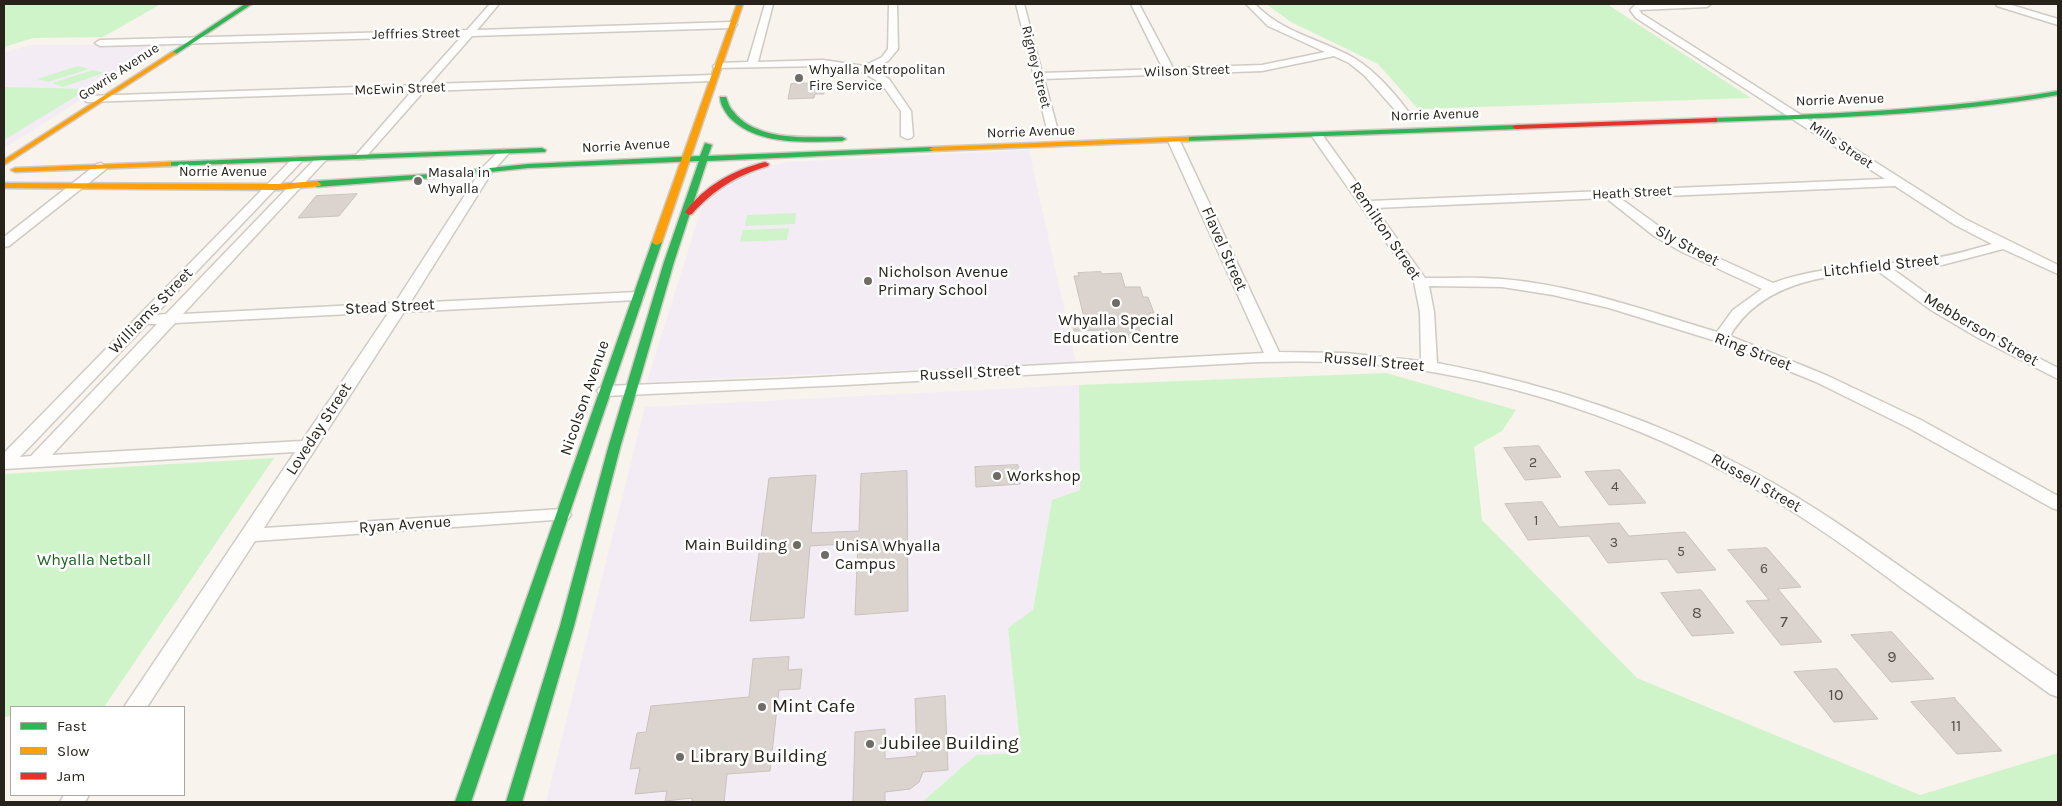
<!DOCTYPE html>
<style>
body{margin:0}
#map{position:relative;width:2062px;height:806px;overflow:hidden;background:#f8f3ec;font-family:Karla,sans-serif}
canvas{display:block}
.frame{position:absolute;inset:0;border:5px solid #27221a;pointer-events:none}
.legend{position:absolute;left:10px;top:706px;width:175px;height:90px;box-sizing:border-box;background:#fff;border:1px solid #a9a7a3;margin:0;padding:6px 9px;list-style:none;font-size:15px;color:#27221a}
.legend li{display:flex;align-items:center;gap:10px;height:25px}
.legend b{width:25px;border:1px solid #a9a7a3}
</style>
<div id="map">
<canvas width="2062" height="806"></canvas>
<div class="frame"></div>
<ul class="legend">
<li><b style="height:6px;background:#30b455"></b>Fast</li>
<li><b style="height:6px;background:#ff9f0a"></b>Slow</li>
<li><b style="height:6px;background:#e5322d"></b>Jam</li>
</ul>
</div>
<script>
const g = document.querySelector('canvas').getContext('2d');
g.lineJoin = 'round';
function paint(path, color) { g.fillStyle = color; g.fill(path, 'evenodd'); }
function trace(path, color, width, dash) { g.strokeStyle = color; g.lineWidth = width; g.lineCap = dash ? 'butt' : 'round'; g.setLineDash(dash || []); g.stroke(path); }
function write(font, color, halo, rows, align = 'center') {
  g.font = font + ' Karla,sans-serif'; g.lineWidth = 5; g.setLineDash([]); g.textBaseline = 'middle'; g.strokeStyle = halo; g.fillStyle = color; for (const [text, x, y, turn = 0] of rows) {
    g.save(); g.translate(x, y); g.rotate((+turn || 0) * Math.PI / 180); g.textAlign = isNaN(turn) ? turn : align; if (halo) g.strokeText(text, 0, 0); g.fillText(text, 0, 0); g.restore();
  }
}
paint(new Path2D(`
 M169,44L14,142L4,148V53L29,45Z
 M1029,150L1076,362L647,382L704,200L707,196L754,170L787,162Z
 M1079,385L1080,490L1052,500L1033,610L1008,628L1021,753L976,755L922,802H546L645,407Z`), '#f3ecf5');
paint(new Path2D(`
 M4,4H161L103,37L33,38L4,47Z
 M1266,4H1607L1751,98L1418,109L1378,64L1291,22Z
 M78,66L89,69L48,82L37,79Z
 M93,70L104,73L63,87L52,83Z
 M6,87L88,89L4,140V88Z
 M796,213L795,224L745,226L747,215Z
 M789,228L787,240L740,242L743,230Z
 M1386,373L1516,410L1502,431L1474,447L1482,520L1637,678L1920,795L2058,753V802H922L976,755L1021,753L1008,628L1033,610L1052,500L1080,490L1079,385Z
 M274,458L104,707H11V716L4,717V474Z`), '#cff4ca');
const building = new Path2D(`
 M824,83V94H815L814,98L788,99L791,84Z
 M357,194L339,216L298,218L316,196Z
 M1101,272V274L1121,273L1125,287H1140L1143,297H1148L1154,313H1149L1150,317L1136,318L1142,337L1106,339L1104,330L1074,331L1071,318H1084L1074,276H1079L1078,273Z
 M1539,446L1561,477L1525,480L1504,448Z
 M1018,465L1020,484L976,487L975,467Z
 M1620,470L1646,503L1609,505L1585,472Z
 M907,471L908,611L855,615L858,543L810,546L804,618L750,621L769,478L816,475L811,533L859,531L861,474Z
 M1542,502L1559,527L1619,523L1629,536L1685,532L1716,570L1677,573L1667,559L1608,563L1589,536L1528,540L1505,504Z
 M1767,548L1801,587L1778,589L1822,642L1781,645L1746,601L1769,600L1728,550Z
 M1701,590L1734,633L1692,636L1661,593Z
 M1892,632L1934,679L1891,682L1851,635Z
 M789,657L788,670L802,669L800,689L779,690L770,771L727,774L724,802H692V798L665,801L667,791L635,794L640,768L630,769L637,733L646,732L651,706L749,697L753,659Z
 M1837,669L1878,719L1834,722L1794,672Z
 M945,696L948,770L923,772L919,782L910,789L885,792V802H853L855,732L885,729V759L917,756L915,699Z
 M1955,698V699L2002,751L1957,754L1911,702Z`);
paint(building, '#dbd4ce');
trace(building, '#c9c2bd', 1);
const street = new Path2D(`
 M490,4H499L477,30L732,22L737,25L732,28L472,36L430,84L713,75L718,78L713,81L424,91L364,159H356L354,157L356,155L412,91L87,102L82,99L87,96L418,85L462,36L100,46L95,43L100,40L467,30Z
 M765,4H773L758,62L823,60L864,66L882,57L888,49L889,4H897L898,49L888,61L872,69L889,79L911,111L913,136L911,138L907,139L901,136V111L881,83L862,72L823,66L714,68L713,66L718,63L748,62Z
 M1016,4H1024L1042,73L1163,69L1131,4H1139L1173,68L1262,65L1325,52L1268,26L1246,4H1255C1282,33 1321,39 1354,58C1377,72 1398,97 1413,118L1412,120H1404L1364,75L1349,63L1334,56L1262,71L1044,79L1058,131L1052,134L1048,133Z
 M1636,4H1711L1707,7L1639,10L1642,14L1965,219L2058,265V274L2003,249L1942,265L1894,270L1941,304L1990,333L2058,368V379L1980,339L1931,310L1878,271C1822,275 1760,284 1730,336L1828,376L1921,420L2058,496V510L2052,508L1909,428L1816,382L1716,341L1609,308L1553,295L1502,287L1429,286L1434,312L1437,363C1548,384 1658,420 1757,474C1812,504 1864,541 1915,577C1963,611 2011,644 2058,677V697L2050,694C2001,659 1952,624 1903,589C1852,551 1801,514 1745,483C1637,422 1514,381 1391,366C1347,361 1302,361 1258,362L845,385L605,396L599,394L597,391L599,388L605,386L785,379L1264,353L1168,141L1174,138L1180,141L1279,352L1345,353L1421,361L1420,312L1414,282L1311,135L1313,133H1321L1370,201L1885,179L1636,18L1630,10ZM1895,186L1955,225L1992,244C1970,250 1947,257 1924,260C1873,266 1823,265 1773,283L1692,246L1664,230L1620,198ZM1606,198L1654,236L1682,252L1762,289L1733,310L1717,332C1647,311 1575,285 1502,279C1476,277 1450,278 1425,278L1375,208Z
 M1996,4H2008L2058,19V25L1997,6Z
 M504,149L510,152L492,172L410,303L637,292L642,293L644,296L642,299L637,300L404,312L264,528L562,509L568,511L571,515L568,519L255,541L147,707H124L295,452L4,469V453L294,157H302L304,159L155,315L166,314L317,157H325L327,159L325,161L183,314L395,303L483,167L500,150ZM389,312L302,441L52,455L175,323ZM147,324H157L31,456L20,457Z
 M101,163L107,167L105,170L9,246L4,247V237L97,164Z
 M64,795H89L85,802H60Z`);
const fast = new Path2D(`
 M245,4H252L176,54L171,53Z
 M2058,91V95C1944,115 1829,118 1714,122L1710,120L1714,118C1829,114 1944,110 2058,91Z
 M720,97H726C728,102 729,107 733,111C756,142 808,137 842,137L846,139L842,141C806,142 758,146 730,118C725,112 720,104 720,97Z
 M1516,125H1519V129L1186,141L1182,139L1186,137Z
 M705,143L712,145L708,156L933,147L937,149L933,151L707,161L674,262L620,448L574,626L522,802H506L560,626L608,448L664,262L699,161L528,168L432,178L317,187L313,184L317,181L432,174L528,164L700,156Z
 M542,148L546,150L545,152L168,166L164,164L168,162Z
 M657,239L662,242L471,802H455L652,242Z`);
const slow = new Path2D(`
 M737,4H743L662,242L657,245L654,244L652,242Z
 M172,52L177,53L4,165V160Z
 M1186,137H1189V141L933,151L929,149L933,147Z
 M168,162H171V166L15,172L11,170L15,168Z
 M317,181L321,184L320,186L278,190L4,188V183L278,184Z`);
const jam = new Path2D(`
 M1714,118H1717V122L1516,129L1512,127L1516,125Z
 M765,162L769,164L768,166C737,175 713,190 692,214L689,215L685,212C705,186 733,170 765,162Z`);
trace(street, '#cfcac3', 3);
trace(fast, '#cfcac3', 3);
trace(slow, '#cfcac3', 3);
trace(jam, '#cfcac3', 3);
paint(street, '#fefdfc');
paint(fast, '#30b455');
paint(slow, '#ff9f0a');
paint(jam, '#e5322d');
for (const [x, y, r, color] of [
 [799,78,5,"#706b64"],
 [418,181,5,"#706b64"],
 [868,281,5,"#706b64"],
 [1116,303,5,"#706b64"],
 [997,476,5,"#706b64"],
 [797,545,5,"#706b64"],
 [825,555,5,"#706b64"],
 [762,707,5,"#706b64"],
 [870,744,5,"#706b64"],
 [680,757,5,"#706b64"]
]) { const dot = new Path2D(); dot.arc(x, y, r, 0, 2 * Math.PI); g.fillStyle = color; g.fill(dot); trace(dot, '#fff', 2); }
write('14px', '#27221a', '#fff', [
 ["Jeffries Street",416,34,-1],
 ["Rigney Street",1036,67,76],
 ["Wilson Street",1187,71,-2],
 ["Gowrie Avenue",119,72,-33],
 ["McEwin Street",400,89,-2],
 ["Norrie Avenue",1840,100,-2],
 ["Norrie Avenue",1435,115,-2],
 ["Norrie Avenue",1031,132,-2],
 ["Mills Street",1841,145,34],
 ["Norrie Avenue",626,146,-3],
 ["Norrie Avenue",223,172],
 ["Heath Street",1632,193,-3]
]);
write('14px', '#27221a', '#fff', [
 ["Whyalla Metropolitan",809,70],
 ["Fire Service",809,86],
 ["Masala in",428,173],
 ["Whyalla",428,189]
], 'left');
write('14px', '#544e47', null, [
 ["2",1533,463],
 ["4",1615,487],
 ["1",1536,521],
 ["3",1614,543],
 ["5",1681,552],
 ["6",1764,569]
]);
write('16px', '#27221a', '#fff', [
 ["Remilton Street",1385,231,56],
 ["Sly Street",1687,246,28],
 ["Flavel Street",1224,249,66],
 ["Litchfield Street",1881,266,-6],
 ["Stead Street",390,307,-3],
 ["Williams Street",151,311,-46],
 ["Mebberson Street",1981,330,30],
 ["Ring Street",1753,352,21],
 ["Russell Street",1374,362,5],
 ["Russell Street",970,373,-3],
 ["Nicolson Avenue",585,398,-71],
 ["Loveday Street",319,429,-57],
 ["Russell Street",1756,483,30],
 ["Ryan Avenue",405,525,-4]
]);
write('16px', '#27221a', '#fff', [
 ["Nicholson Avenue",878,272],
 ["Primary School",878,290],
 ["Whyalla Special",1116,320,"center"],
 ["Education Centre",1116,338,"center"],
 ["Workshop",1007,476],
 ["Main Building",787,545,"right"],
 ["UniSA Whyalla",835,546],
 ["Campus",835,564]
], 'left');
write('16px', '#1b6222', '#fff', [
 ["Whyalla Netball",94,560]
]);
write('16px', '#544e47', null, [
 ["8",1697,613],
 ["7",1784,622],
 ["9",1892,657],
 ["10",1836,695],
 ["11",1956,726]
]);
write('19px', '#27221a', '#fff', [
 ["Mint Cafe",772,707],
 ["Jubilee Building",880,744],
 ["Library Building",690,757]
], 'left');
</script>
